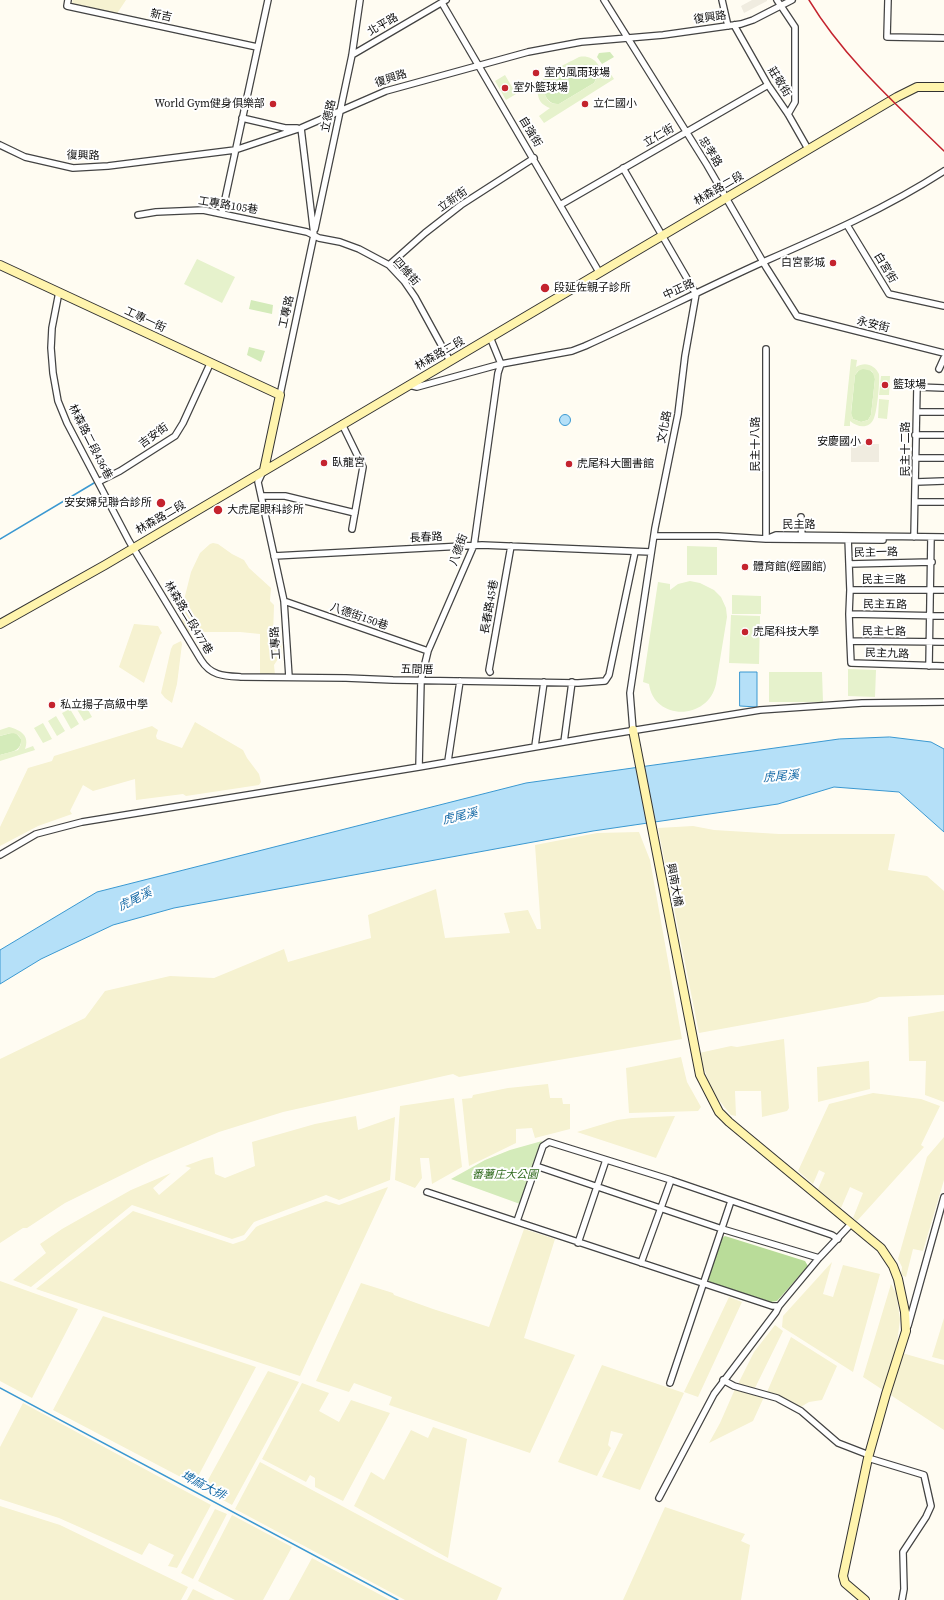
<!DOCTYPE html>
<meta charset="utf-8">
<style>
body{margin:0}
canvas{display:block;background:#fffcf2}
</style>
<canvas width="944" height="1600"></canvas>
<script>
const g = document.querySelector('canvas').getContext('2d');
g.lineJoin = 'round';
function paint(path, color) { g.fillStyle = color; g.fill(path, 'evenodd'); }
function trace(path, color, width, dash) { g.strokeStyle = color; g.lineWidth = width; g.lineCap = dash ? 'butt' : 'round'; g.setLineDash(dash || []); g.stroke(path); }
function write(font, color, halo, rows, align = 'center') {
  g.font = font + ' "Source Serif 4","Noto Sans TC",serif'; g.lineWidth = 4; g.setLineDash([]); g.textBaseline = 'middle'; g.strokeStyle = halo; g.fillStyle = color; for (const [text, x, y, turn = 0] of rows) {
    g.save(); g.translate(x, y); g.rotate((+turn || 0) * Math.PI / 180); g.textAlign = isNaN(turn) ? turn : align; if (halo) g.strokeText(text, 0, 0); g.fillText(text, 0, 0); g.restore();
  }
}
paint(new Path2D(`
 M73,0H126L116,15L77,8L72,3Z
 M213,543L218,544L232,554L244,560L249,568L271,588L270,601L274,605L273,637L281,641L282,653L274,665L275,675L260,674V634L240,632H188L182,623L184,600L191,572L200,553L210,544Z
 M134,624L158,626L162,633L160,635L144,683L119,667Z
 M181,641L182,644L177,684L172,703L165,698L161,693L171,649L173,645Z
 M195,722L243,750L247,758L259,774L261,782L259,785L186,796L183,794L136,800L135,779L93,791L83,785L70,811L72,814L38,826L0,846V827L28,768L52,761L54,756L152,726L158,730L156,736L157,739L182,748Z
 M693,826L714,830L779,834H895L888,870L927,876L944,891V995L879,997L868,1002L699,1033L658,828Z
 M639,832L650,860L682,1039L459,1077L453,1074L283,1112L219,1132L150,1161L65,1203L27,1228H23L0,1243V1059L85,1018L105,991L170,976L214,978L284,949L288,962L371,938L368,915L436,889L445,938L510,933L504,913L528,910L537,929H541L535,845L597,833Z
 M944,1011V1102L925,1095L926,1061H909L908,1017Z
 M784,1039L789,1108L787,1111L762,1117L761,1091H735L736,1116L731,1115L718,1099L709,1083L699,1053L731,1046L737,1047Z
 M681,1057L687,1082L701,1107L698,1111L629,1113L626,1068Z
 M869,1061L870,1089L818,1102L817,1067Z
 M548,1084L550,1098H562L563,1104H570V1129L535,1138L532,1128L516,1129V1143L469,1166L462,1099L472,1098L473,1095L508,1088Z
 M873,1093L921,1099L940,1106L921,1145L924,1147L857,1221L853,1218L863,1193L850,1187L841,1208L818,1189L825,1173L819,1170L813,1184L798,1171L829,1104Z
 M454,1098L462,1167L432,1184L429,1158H420L422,1178L415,1188L395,1180L400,1106Z
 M356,1116L358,1130L395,1117L390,1180L339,1200L326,1195L254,1222L244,1235L232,1239L132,1205L31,1287L13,1280L46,1253L40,1244L62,1229L131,1190L171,1173L153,1188L159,1195L191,1168L185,1166L204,1159L213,1157L215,1174L225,1178L255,1166L252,1142L315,1124Z
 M675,1116L656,1158L577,1132L617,1120L632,1118Z
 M944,1137V1180L923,1251L913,1249L906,1277L901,1275L902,1267L898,1259L927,1157Z
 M388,1187L300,1376L36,1289L133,1211L233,1244L245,1240L256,1227L260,1225L326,1201L339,1205Z
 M524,1229L555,1239L524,1338L575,1355L530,1453L389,1405L392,1397L354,1383L349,1392L316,1381L361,1283L393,1293L394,1295L433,1309L489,1327Z
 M832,1262L823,1294L833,1297L843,1265L880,1274L853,1372L782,1327L783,1316Z
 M0,1281L78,1309L32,1398L0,1381Z
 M891,1284L896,1293L900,1319L896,1352L883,1390L863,1377Z
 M729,1297L742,1302L698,1397L684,1392Z
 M103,1316L256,1367L194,1484L53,1410Z
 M944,1318V1360L932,1357Z
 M775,1325L783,1331L755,1388L738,1384L754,1352Z
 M791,1337L837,1366L822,1400L809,1402L799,1408L778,1396L767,1392Z
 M902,1353L944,1365V1430L889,1394Z
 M602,1365L684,1393L640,1490L602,1477L623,1434L611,1431L608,1445L611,1448L597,1476L558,1462Z
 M268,1371L299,1382L232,1505L203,1489Z
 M302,1383L329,1393L319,1411L339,1422L351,1400L390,1413L343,1501L315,1487V1478L310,1475L306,1482L262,1459Z
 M735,1389L764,1397L753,1421L709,1443L720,1423Z
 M23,1403L211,1505L177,1568L168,1566L174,1555L149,1543L142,1555L59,1518L0,1499V1447Z
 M433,1427L467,1439L448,1558L354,1506L371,1472L384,1480L411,1430L428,1438Z
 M260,1462L435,1556L502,1588L497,1600H405L235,1509Z
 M0,1506L60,1525L188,1587L181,1600H0Z
 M665,1507L745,1534L741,1541L750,1545L741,1600H623Z
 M215,1509L227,1514L193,1579L181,1573Z
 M232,1515L292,1547L263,1600H235L198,1581Z
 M312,1558L390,1600H289Z
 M193,1589L215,1600H187Z`), '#f6f2d1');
paint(new Path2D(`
 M610,52L614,57L602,64L597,57L599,53Z
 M584,64C592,64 597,69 597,77L594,83L559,104C551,105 546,99 544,92L548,84Z
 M251,300L273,305L272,314L249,309Z
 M249,347L265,351L261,362L247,355Z
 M860,369H869L874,374L875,379L871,415L868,420L861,422L853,419L851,414L855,375Z
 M11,733H16L21,739C22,752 10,752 0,755V736Z
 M542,1141L520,1204L451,1179L485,1160L510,1150Z`), '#d4ebba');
paint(new Path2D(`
 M725,1236L805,1261L808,1266L777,1301L771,1302L710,1282L708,1279L722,1238Z`), '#b9dc99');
paint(new Path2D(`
 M579,57C592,54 603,65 601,78L610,73L614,79L544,123L539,116L550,108C544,106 539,102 538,95C533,76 565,65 579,57ZM587,64C596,67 600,75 594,83L559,104C549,105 544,98 545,89L548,84L581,65Z
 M505,75L516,94L506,100L495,81Z
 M197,259L235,277L222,303L184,284Z
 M851,359L857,360L856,367C865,361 875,365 879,374C880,382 877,412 874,418C870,429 858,428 850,421V426H844ZM863,369L872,371L875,379L871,415L868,420L861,422L853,419L851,412L855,375L858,371Z
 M881,376H890L889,395H879Z
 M879,399L889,400L887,419L878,418Z
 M687,546L717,547V575H687Z
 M690,581L700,583L714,590L721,597L726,608L727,617L716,684C708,721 654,721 649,684L643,682L658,582L670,584V590L678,584Z
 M732,595L761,596V614H732Z
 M731,615L760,616L759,664L729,663Z
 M848,669L876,670L875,697L848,696Z
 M769,672H822L823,702H769Z
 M83,701L92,717L84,721L75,706Z
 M70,709L79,724L71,729L62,713Z
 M56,716L65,731L57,736L48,721Z
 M43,723L52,739L43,743L34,728Z
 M9,727C21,730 30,736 25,749L33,746L35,750L0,761V755L18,750L21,744V739C16,730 8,734 0,736V730Z`), '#e6f2cc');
paint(new Path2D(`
 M752,0H767V1L744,13L741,6Z
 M851,444H879V462H851Z`), '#f0ece0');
const water = new Path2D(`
 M559.5 420a5.5 5.5 0 1 1 11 0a5.5 5.5 0 1 1-11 0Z
 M740,672H757V707L740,706Z
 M890,737L931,742L944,749V832L899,792L834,787L778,804L593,831L174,908L113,925L41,959L0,984V950L97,892L526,783L839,739Z`);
paint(water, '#b5e0f8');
trace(water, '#3a98d1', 1);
trace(new Path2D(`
 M0,539L94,483
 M0,1388L398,1600`), '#3a98d1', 1.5);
const street = new Path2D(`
 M68,0L67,6L257,47
 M604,0L707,165L766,267L797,316L944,353
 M722,0L728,26
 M777,0L795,27V102L788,114
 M888,0L887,37L944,38
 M442,3L599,272
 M734,25L768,85L788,114L808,149
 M352,55L446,0
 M242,118L285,128H297
 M0,145L25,157L73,168L108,166L235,150L301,128L386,91L528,52L581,42L663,35L741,24L753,20L792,0
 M623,168L696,294L685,356L678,414L655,528L630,693L633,730
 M560,205L768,85
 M222,213L268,0
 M138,215L156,212L203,210L307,232L319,238L340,242L359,249L389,265L404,281L415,297L450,361
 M847,225L889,294L944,306
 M315,229L352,55L360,0
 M389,265L425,233L461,205L534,158
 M59,292L52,328L51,348L53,373L58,401L67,423L129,541L201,660C211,676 224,676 241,677L346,678L393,680L578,683L605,681L609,675L635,552
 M939,369L944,358
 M409,385L417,387L501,364L572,351L585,346C645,319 703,289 763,262C825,235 887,208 944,171
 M280,395L314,235L301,128
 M917,412H944
 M342,424L363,467L352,529
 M915,435H944
 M915,458H944
 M263,471L258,482L284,601L289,677
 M98,482L120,471L175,436L183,423L210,364
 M916,482L944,481
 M262,496H285L355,513
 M916,502H944
 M801,517L802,539
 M654,536H718L766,539L776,535L944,537
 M848,537L849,564L932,562
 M914,537L917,387L944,388
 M766,539V349
 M768,539L883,540
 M274,556L482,545L651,552
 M849,564L850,590H944
 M850,590L849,614L944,616
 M284,601L428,651
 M849,614L850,641L944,642
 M850,641L851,663L944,666
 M929,666L931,537
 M490,672L489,670L511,546
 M564,742L572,682
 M535,746L544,682
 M448,761L460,681
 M419,767L421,680L428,651L474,545L476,531L498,373L501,364L490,337
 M0,855L36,834L82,822L419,767L593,737L760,710L862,703L944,702
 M536,1166L722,1229L819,1258
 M427,1192L772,1306H779L819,1258L851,1224
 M517,1221L543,1146L549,1142L671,1180L832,1235L838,1239
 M578,1243L606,1160
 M641,1263L671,1180
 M908,1326L944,1197
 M723,1380L734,1386L777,1398L801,1411L838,1443L869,1455
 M670,1383L731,1201
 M868,1458L924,1475L931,1506L926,1517L903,1552L904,1589L902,1600
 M659,1498L714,1394L776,1312L779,1306`);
const secondary = new Path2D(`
 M0,265L280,395L264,470
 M0,624L105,565L897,97L917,87H944
 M633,730L700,1075L719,1112L729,1122L881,1248L893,1266L898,1279L905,1312L906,1331L886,1394L868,1458L843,1576L845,1583L865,1600`);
trace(street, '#434343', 8);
trace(secondary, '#323232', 10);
trace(street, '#fff', 5.5);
trace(secondary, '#fff4ad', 8);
trace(new Path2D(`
 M809,0C844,58 896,104 944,151`), '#c4232e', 1.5);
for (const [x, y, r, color] of [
 [536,73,4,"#c4232e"],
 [505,88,4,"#c4232e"],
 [273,104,4,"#c4232e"],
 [585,104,4,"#c4232e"],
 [833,263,4,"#c4232e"],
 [545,288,5,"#c4232e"],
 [885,385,4,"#c4232e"],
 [869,442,4,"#c4232e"],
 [324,463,4,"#c4232e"],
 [569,464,4,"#c4232e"],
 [161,503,5,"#c4232e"],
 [218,510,5,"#c4232e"],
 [745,567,4,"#c4232e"],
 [745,632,4,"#c4232e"],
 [52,705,4,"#c4232e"]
]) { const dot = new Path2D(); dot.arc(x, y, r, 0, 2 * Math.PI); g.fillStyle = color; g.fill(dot); trace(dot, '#fff', 1.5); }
write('11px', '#101010', '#fff', [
 ["新吉",161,16,12],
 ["復興路",710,18,-8],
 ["北平路",383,25,-30],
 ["復興路",391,79,-18],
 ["莊敬街",779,82,58],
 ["立德路",329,116,-78],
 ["自強街",530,132,59],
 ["立仁街",659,136,-30],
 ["忠孝路",710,152,58],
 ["復興路",83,156,1],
 ["林森路二段",719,189,-30],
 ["立新街",453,200,-35],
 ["工專路105巷",228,206,9],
 ["白宮街",885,268,59],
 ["四維街",406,272,48],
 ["中正路",679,290,-24],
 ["工專路",287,312,-77],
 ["工專一街",145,320,25],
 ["永安街",873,325,14],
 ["林森路二段",440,354,-30],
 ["文化路",665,427,-79],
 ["吉安街",154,436,-36],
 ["林森路二段436巷",90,442,63],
 ["民主十八路",756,444,-90],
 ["民主十二路",906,449,-90],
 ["林森路二段",161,518,-30],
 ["民主路",799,525],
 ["長春路",426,538,-3],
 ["八德街",459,550,-70],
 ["民主一路",876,553,-1],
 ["民主三路",884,580],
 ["民主五路",885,605,1],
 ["長春路45巷",490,607,-80],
 ["八德街150巷",359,617,19],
 ["林森路二段477巷",188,618,59],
 ["民主七路",884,632,1],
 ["工專路",276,643,-94],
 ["民主九路",887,654,2],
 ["五間厝",417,670,1],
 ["興南大橋",674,885,79]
]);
write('11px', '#101010', '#fff', [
 ["室內風雨球場",544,73],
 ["室外籃球場",513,88],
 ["World Gym健身俱樂部",265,104,"right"],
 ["立仁國小",593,104],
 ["白宮影城",825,263,"right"],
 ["段延佐親子診所",554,288],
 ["籃球場",893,385],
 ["安慶國小",861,442,"right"],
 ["臥龍宮",332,463],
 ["虎尾科大圖書館",577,464],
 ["安安婦兒聯合診所",152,503,"right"],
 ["大虎尾眼科診所",227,510],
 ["體育館(經國館)",753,567],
 ["虎尾科技大學",753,632],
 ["私立揚子高級中學",60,705]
], 'left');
write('italic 11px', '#2f6a1d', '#fff', [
 ["番薯庄大公園",505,1175]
]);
write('italic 12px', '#1469a6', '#fff', [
 ["虎尾溪",781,777,-5],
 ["虎尾溪",460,817,-13],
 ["虎尾溪",135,900,-26],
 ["埤麻大排",203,1486,28]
]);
</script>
